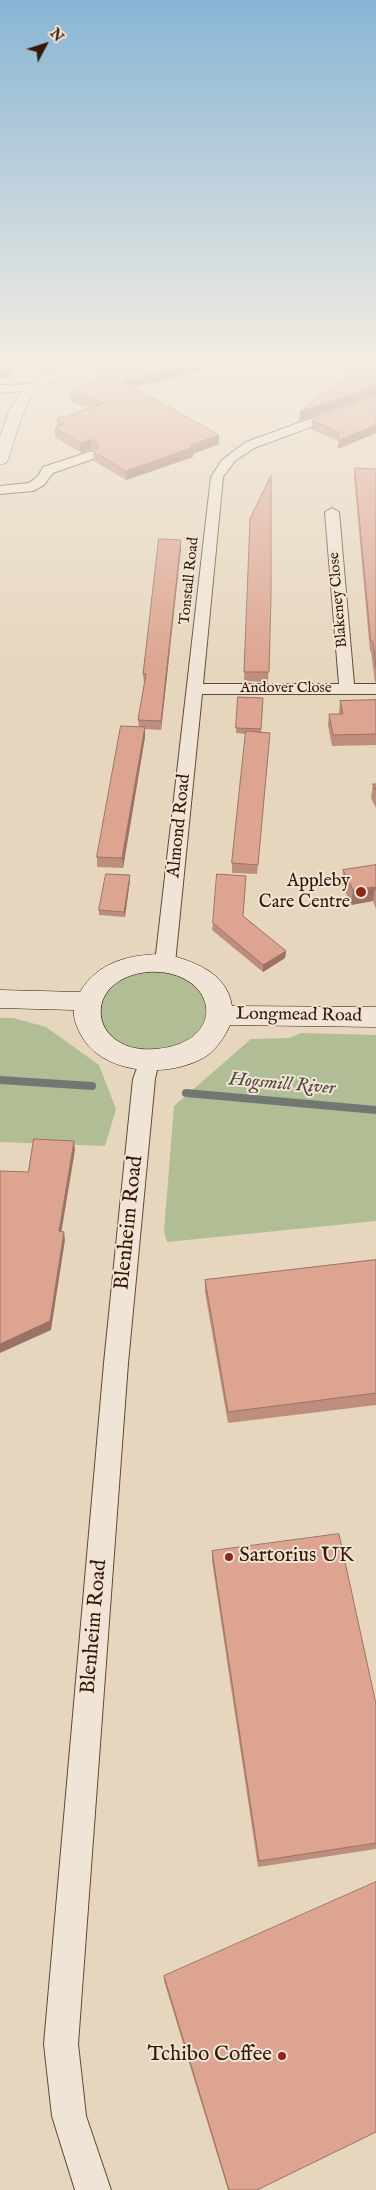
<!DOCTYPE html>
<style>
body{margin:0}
#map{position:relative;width:376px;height:2190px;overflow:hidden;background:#e6d6be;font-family:"IM FELL English",serif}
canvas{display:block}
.north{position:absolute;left:20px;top:20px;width:50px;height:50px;-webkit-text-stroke:4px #efe4d5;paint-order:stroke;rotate:50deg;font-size:14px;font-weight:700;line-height:20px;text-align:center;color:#351905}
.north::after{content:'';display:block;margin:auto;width:18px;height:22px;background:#351905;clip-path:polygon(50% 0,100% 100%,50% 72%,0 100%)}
</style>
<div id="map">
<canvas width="376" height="2190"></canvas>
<div class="north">N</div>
</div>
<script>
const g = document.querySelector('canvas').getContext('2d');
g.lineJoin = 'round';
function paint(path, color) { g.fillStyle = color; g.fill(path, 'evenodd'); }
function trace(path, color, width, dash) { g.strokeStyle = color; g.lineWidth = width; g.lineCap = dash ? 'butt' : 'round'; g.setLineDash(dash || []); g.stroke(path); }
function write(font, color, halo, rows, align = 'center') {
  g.font = font + ' "IM FELL English",serif'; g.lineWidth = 4; g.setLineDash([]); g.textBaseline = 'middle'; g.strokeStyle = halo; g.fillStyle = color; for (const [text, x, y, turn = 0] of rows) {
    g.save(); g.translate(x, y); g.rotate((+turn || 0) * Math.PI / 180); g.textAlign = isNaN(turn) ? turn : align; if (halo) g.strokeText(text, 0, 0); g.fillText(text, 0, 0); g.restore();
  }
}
paint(new Path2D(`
 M146,970L174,973L196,985L208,1004L206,1025L190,1042L148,1053L106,1037L95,1005L119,978Z
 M0,1018H13L46,1027L99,1065L116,1109L105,1146L0,1142Z
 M301,1033L376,1035V1221L167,1242L164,1231L174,1106L251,1039L289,1038Z`), '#b1be95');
trace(new Path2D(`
 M0,1080L92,1086
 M186,1093L376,1110`), '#717871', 8);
const street = new Path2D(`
 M41,364H54L70,373L64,376L42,366Z
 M31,384L35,386L37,388L35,390L0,393V385Z
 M376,395V403L254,448L235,461L223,477L203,684H339L325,512L332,508L339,512L354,684H376V694H202L175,963L172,968L165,970L158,968L155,963L211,477L222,460L246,442Z
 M92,451L96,452L98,455L96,458L53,473L44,485L33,491L0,494V486L29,483L38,476L43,467Z
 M149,1053L156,1055L159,1061L155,1079L128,1363L78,2044L86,2116L111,2190H75L52,2116L44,2044L104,1363L133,1079L142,1055Z`);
const secondary = new Path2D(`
 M83,364H117L115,367L110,368C83,372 45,375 29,401C19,419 15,441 8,460L6,463L0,465V436L10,409L23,389L43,375Z
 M165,954C193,961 227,972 232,1006L376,1007V1027L230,1025C225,1036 218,1047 208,1055C172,1079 103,1076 81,1035C77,1027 73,1019 74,1010L0,1008V990L80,992C98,961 132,954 165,954ZM148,972C216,968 232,1042 156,1049C89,1055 79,979 148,972Z`);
trace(street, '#614833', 2);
trace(secondary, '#351905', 1);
paint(street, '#efe4d5');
paint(secondary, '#efe4d5');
paint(new Path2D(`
 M96,364H221L163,381L133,387L219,444L193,454V457L126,480L94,461L93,451L95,450L91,449L81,453L55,437V428L57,427V419L90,408L71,402L70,392L100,376L96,372Z
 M376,397V433L338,449V441L311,429L312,420Z
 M355,468L376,469V683L375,682L371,652L370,651L354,478Z
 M250,519L271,597L268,682L244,681Z
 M181,540V548L161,730L145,729V737L123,868L97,867V857L139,727L138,720L145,683H144L143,674Z
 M238,697L263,698L261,732L270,733L257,874L232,873V863L246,734L236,733Z
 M376,700V745L332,746L328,725L329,714H339L340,701Z
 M373,784H376V808L371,798Z
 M376,865V909L373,901L351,905L342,884L343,870Z
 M130,875V880L125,917L99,915V910Z
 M243,916L286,951L285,958L263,972L212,930L213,923Z
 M376,1260V1405L228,1423L205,1292V1280Z
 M212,1551L376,1704V1849L258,1867L212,1561Z
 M164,1976L257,2190H228L164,1981Z`), '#be8d7d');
paint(new Path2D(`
 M191,364H221L163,381L122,389L121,380Z
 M11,367L12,376L0,379V370Z
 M376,386V394L299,421L300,412Z
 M376,425V433L338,449L339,440Z
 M219,435V444L193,454V457L126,480V471Z
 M91,440V449L81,453L80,443Z
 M181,540V548L161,730V721Z
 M145,727V737L123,868L122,858Z
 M130,875V880L125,917L124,912Z
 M375,887L373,901L351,905L353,890Z
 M286,951L285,958L263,972V965Z
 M74,1141L75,1150L60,1240L59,1231Z
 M64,1232L65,1240L51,1330L0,1353V1344Z`), '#9b7366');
const building = new Path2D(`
 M0,364H5L11,367L0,370Z
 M96,364H191L163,372L121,380L219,435L190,445L193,447L126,471L93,451L99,447L96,441L91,440L80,443L55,428L65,424L57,419L104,403L70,392L106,373Z
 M358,366L376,371V386L300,412Z
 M376,397V425L339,440L338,432L312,420Z
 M355,468L376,469V667L373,641H371Z
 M271,476V597L269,672H244L250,519Z
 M159,539L181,540L161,721L138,720L146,674H143L146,649Z
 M238,697L263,698L261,729L236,728Z
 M376,700V734L333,735L329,714H343L340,701Z
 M121,726L145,727L122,858L97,857Z
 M246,731L270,733L258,865L232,863Z
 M373,784H376V790Z
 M376,865V890L375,887L353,890L343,870Z
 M106,874L130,875L124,912L99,910Z
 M217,874L246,876L243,916L286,951L263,965L213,923Z
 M34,1139L74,1141L59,1231L64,1232L50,1321L0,1344V1171L28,1172Z
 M376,1260V1393L228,1412L205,1280Z
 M339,1534L376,1704V1843L259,1861L212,1551Z
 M376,1882V2132L257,2190H229L164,1976Z`);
paint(building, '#dda491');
trace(building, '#9b7366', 1);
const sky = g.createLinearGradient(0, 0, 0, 670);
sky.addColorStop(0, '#88b5d5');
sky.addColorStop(0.54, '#f4ede2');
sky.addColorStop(1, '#f4ede200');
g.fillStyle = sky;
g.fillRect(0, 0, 376, 670);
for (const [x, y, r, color] of [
 [361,892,6,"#8f2418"],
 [229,1557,5,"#8f2418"],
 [282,2056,5,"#8f2418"]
]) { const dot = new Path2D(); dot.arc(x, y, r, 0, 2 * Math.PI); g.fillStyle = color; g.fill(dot); trace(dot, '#efe4d5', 2); }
write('15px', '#351905', '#efe4d5', [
 ["Tonstall Road",190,581,-84],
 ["Blakeney Close",339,600,-95],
 ["Andover Close",286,689]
]);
write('18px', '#351905', '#efe4d5', [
 ["Almond Road",180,826,-84],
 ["Longmead Road",299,1016,1]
]);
write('18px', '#351905', '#efe4d5', [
 ["Appleby",350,882],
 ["Care Centre",350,903]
], 'right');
write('italic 19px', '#53483b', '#efe4d5', [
 ["Hogsmill River",282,1085,5]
]);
write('21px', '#351905', '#efe4d5', [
 ["Blenheim Road",130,1223,-84],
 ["Blenheim Road",95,1627,-85]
]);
write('21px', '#351905', '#efe4d5', [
 ["Sartorius UK",239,1557],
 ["Tchibo Coffee",272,2056,"right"]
], 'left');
</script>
